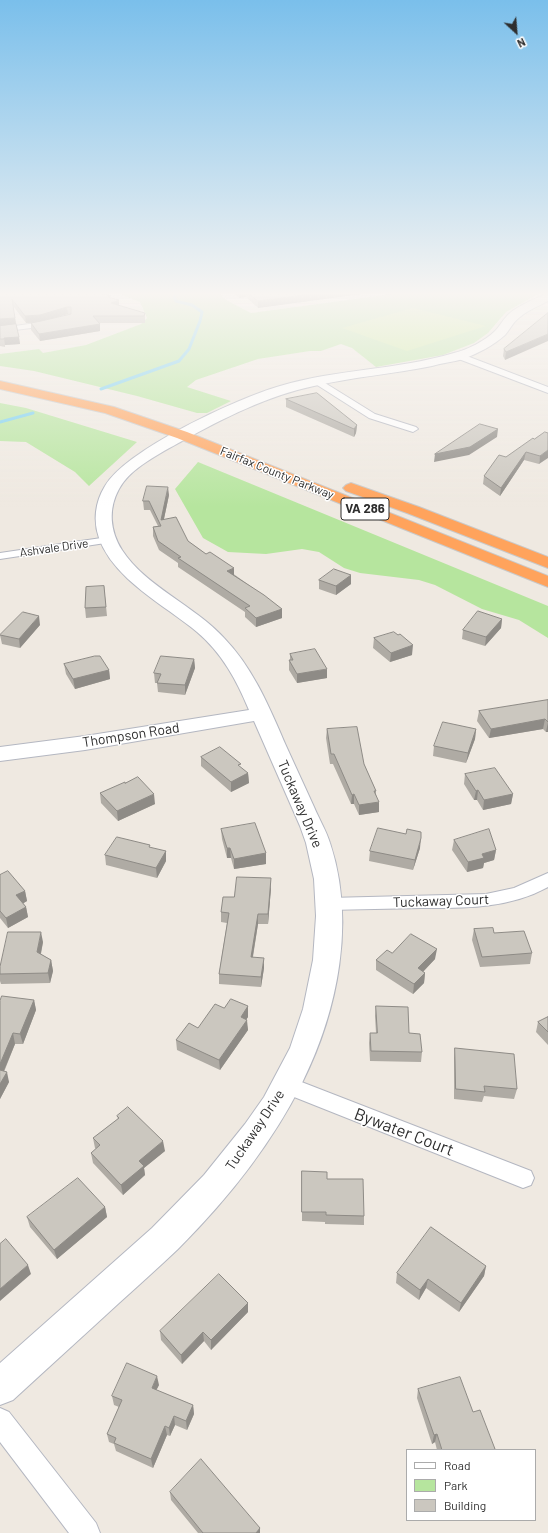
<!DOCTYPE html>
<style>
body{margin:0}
#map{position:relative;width:548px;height:1533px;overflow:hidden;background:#efe9e1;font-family:Barlow,sans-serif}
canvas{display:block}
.legend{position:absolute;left:406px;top:1449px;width:130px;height:72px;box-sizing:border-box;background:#fff;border:1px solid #ababab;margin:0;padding:5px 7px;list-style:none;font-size:12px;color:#2e2e2e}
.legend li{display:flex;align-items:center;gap:8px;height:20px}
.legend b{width:20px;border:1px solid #ababab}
.north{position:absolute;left:496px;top:12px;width:40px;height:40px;-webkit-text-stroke:3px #fff;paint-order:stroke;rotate:154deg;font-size:11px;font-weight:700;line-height:16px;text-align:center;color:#2e2e2e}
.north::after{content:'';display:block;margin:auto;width:14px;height:18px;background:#2e2e2e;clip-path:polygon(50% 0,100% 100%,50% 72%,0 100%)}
</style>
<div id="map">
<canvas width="548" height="1533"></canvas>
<ul class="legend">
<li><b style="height:5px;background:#fff"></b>Road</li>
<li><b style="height:11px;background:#b6e59e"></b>Park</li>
<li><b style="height:11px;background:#cbc7bf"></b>Building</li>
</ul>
<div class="north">N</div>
</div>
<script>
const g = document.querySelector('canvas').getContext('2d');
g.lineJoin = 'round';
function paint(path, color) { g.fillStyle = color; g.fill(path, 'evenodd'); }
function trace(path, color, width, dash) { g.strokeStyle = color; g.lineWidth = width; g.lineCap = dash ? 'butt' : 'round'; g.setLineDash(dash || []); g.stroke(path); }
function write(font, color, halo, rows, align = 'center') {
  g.font = font + ' Barlow,sans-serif'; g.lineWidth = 3; g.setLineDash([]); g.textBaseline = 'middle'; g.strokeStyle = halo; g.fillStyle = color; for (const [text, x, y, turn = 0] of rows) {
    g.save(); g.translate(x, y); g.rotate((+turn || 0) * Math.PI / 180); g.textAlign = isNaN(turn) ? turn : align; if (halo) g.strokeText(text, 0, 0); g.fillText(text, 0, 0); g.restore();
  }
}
paint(new Path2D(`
 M127,293H218L228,301L251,313L399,293H540L506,312L488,333L474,343L443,355L376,367L352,348L341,344L321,351H310L258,359L196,380L187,387L231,401L207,413H197L137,396L34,371L0,366V354L39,349L43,353L86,345L141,324L147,318L140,302L122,295Z
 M0,403L26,408L137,442L89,486L75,472L26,442L0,441Z
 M198,462L548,606V638L519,620L482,609L435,585L419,580L360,573L344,568L319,552L302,549L266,554L228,552L203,538L175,489Z`), '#b6e59e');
paint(new Path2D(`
 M413,308L486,326L407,351L342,328Z`), '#c9ec9a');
trace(new Path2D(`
 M101,389L179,361L189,349L200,321L202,312L192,305L176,301L174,296L179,293
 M0,422L33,413`), '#75cff0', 3);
const street = new Path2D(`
 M51,321L55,323L54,325L0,332V328Z
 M459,353L548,387V393L456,358L455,356L456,354Z
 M317,378L375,414L416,427L418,429L413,432L369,418L314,383L313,381Z
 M108,537L112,538L114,540L112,542L0,559V553Z
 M548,873V887C508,909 464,908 420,908C390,909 359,909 329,910L323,908L320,904L323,900L329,898L486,894L514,888Z
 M286,1076L531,1171L534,1178L531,1185L523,1188L279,1091L276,1085L279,1079Z
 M0,1408L9,1412L96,1523L100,1533H69L0,1442Z`);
const secondary = new Path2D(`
 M548,294V301C539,306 528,310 520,317C514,321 510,329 505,335C494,345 477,354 463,359C453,362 442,363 432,366C393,374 353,377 314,386C267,396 224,418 182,441C161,453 130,468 119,489C108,509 110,531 122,550C145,586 195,606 224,638C254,669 270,709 287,748C296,768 305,787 314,807C319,819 326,830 330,843C356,921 338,1011 302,1083C271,1145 227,1200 178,1249C159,1267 139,1285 119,1303C84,1335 48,1368 13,1400L0,1405V1363L152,1228L204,1175L245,1124L264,1097L290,1048L303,1009L313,960L316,916L314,879L306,843L300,826L254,721L85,750L0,761V747L85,736L249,710C237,681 222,653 197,632C166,606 113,579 99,538C93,521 95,502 105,486C127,449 238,398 280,386C337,369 397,370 454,353C467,350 485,341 495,331C500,326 504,318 510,313C517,307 539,296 548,294Z`);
const highway = new Path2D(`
 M0,381L114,407L187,432L548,576V587L177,438L105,413L0,389Z
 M351,483L419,507L548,557V568L407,513L346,491L343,488L346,485Z`);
trace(street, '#b4b7c1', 2);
trace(secondary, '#b4b7c1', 2);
trace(highway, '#c9c9c9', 2);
paint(street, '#fff');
paint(secondary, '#fff');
paint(highway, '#ffa35c');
paint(new Path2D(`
 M0,293L111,296V298L119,305L145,313V323H99L100,331L40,341L31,330V323H26L13,306L20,344L5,345V347L0,346ZM68,314H70L41,322Z
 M234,293H368L258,308L246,297L239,298Z
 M548,313L505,360L503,356L504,349Z
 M286,399L357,425L356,433L354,437L286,407Z
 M545,432L539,464L524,460L500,496L483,484L484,476L506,457Z
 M169,495L164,519L188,541L282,609V618L256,627L245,617V612L178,567V563L159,550L153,536V527L158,526L150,510H144L143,501Z
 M351,575V584L336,595L319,589V580Z
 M104,586L107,616L86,618L85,608Z
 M502,619L501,628L485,646L462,639L463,630Z
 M40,625L20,648L2,644L0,635Z
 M398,635L412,655L390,662L373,648L374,638Z
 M290,654L327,678L297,683L289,670V660H290Z
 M194,659L195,668L185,695L158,692L157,683H155L154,673Z
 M64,664L109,670L110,679L75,689L66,674Z
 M548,700V732H546L543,729L489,738L477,721L479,711Z
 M327,729L364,764L376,791V794L379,812L359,815L354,804H351L333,764H330L326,738Z
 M476,729L475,739L466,763L433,756L434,746Z
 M201,757L248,773L249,783L231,792L201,766Z
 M465,774L513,794L511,804L483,810L477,800H474L464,784Z
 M125,783L155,804L118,821L101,803L100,793Z
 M221,829L266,853V864L234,869L231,858H227L222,839Z
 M454,840L496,850L494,860L484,863L483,868L467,872L452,850Z
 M420,848L413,870L369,861L370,851Z
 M166,851V861L157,878L106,865L105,855Z
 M0,875L25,891L27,901L23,903L26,907L28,917L8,928L0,918Z
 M271,888L268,924H258L253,957L264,968L261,987L219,984V974L227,923L221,922V912L234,897Z
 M474,929L494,933L532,953L530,964L480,967L472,940Z
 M43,942L41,954L51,960L53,971L50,983L1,984L0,981V967Z
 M392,953L435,959L423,972L425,973L424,983L413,994L376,970V960Z
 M34,1000L36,1010L23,1044H15L4,1072L9,1082L0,1099V1001Z
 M248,1006V1017L246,1020L248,1030L220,1070L177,1050L176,1040L198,1028L224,1008Z
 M376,1006L409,1033L422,1052L421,1062L370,1061L369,1043L370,1033H376L375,1016Z
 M548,1017V1045L536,1032L538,1022Z
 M455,1048L517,1089L514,1099L484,1096L482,1102L454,1099V1058Z
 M117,1116L165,1151L144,1168L145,1175L123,1195L93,1163L91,1153L96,1149L95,1148L93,1138L118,1119Z
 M302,1171L327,1179L364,1216V1225L325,1224V1222L302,1221Z
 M105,1207L107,1217L57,1259L30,1227L27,1217Z
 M486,1266L484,1276L459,1312L426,1288L419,1300L396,1283L397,1273Z
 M248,1312L211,1350L204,1341L182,1364L161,1340L160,1331Z
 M159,1385L156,1390L193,1405L194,1414L187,1430L175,1425L170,1436L167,1435L153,1468L116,1451L114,1444L109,1442L107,1434L119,1407L114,1405L112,1396Z
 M418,1389L473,1412L495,1449L494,1450H437L435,1442L432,1444L417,1398Z
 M170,1492L260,1528V1533H198L171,1500Z`), '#afaba4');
paint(new Path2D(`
 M239,293H246V297L239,298Z
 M319,293H368L258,308V301Z
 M111,296V303L119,300V307L112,309L108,297Z
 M67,307L68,314L41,322L26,323L25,316Z
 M15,318L16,325L0,326V319Z
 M100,324V331L40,341L39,334Z
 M548,334V341L505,360L506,352Z
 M19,337L20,344L5,345L4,338Z
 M357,425L356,433L354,437V429Z
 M498,429L497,437L469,455L434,462L435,454Z
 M548,450V458L539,464L540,456Z
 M526,452L524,460L500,496L501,488Z
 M168,487L169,495L162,528L161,520Z
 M234,568V577L227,571Z
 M351,575V584L336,595V586Z
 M282,609V618L256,627V618Z
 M39,616L40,625L20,648L19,639Z
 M502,619L501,628L485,646L486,637Z
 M413,645L412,655L390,662L391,653Z
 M194,659L195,668L185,695V685Z
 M327,669V678L297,683V674Z
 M109,670L110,679L75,689L73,679Z
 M545,719L543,729L489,738L491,729Z
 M548,722V732H546Z
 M476,729L475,739L466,763L468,753Z
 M248,773L249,783L231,792V782Z
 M478,790L477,800H474L476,791Z
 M154,794L155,804L118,821L117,811Z
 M354,794V804H351L352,795Z
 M513,794L511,804L483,810L484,800Z
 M379,802V812L359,815V805Z
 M421,838L420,848L413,870L415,860Z
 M227,848H230L231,858H227Z
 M496,850L494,860L484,863L483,868L467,872L468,862L482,854Z
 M166,851V861L157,878L156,868Z
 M266,853V864L234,869V859Z
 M271,878V888L268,924V914Z
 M25,891L27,901L19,906L16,895Z
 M26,907L28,917L8,928L6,918Z
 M258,914V924L251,967V957Z
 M41,932L43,942L39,962L37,952Z
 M437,949L435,959L417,978L418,968Z
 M264,958V968L261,987V977Z
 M51,960L53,971L50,983L48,973Z
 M425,973L424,983L413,994L414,984Z
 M34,1000L36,1010L23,1044L20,1034Z
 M248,1006V1017L241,1027V1017Z
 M247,1020L248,1030L220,1070L219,1060Z
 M13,1033L15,1044L0,1080V1064Z
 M7,1072L9,1082L0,1099V1084Z
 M163,1141L165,1151L144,1168L145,1175L123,1195L121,1185L139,1161Z
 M105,1207L107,1217L57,1259L54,1250Z
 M28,1265L31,1274L0,1301V1289Z
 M486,1266L484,1276L459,1312L461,1303Z
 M428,1279L426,1288L419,1300L420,1290Z
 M248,1303V1312L211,1350V1340Z
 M203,1332L204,1341L182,1364L181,1355Z
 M157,1376L159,1385L153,1397L152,1388Z
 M193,1405L194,1414L187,1430L186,1421Z
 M174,1416L175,1425L170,1436L169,1428Z
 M165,1426L167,1435L153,1468L151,1459Z
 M437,1434L435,1442L432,1444L434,1435Z
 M260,1528V1533H256Z`), '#8e8b86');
const building = new Path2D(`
 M0,293H101L111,296L108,297L119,300L111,303L145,313L144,316H93L100,324L39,334L31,323L41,321L71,314V307H67L40,315L25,316L12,299L15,318L0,319Z
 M248,293H319L258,301Z
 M548,313V334L506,352L504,349Z
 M16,324L19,337L4,338V339H0V326Z
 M317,393L357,425L354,429L286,399Z
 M480,424L498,429L470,447L435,454Z
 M545,432L548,433V450L540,456L526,452L501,488L484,476L499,455L506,457L533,438L534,439Z
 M147,486L168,487L161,520L176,517L188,541L206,554L210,552L234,568L227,571L264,595L282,609L256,618L245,608L250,606L178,558L181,557L158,541L153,527L161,526L149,501H143Z
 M334,569L351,575L336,586L319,580Z
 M104,586L106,607L85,608L86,587Z
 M478,611L502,619L486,637L463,630Z
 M23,612L39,616L19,639L0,635Z
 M394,632L398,635L400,634L413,645L391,653L374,638Z
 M315,649L327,669L297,674L289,660H293L290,654Z
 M95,656H100L109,670L73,679L64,664Z
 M161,656L194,659L185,685L157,683L161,674L154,673Z
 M548,700V722L545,719L491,729L479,711Z
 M443,722L476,729L468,753L434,746Z
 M357,727L364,764L376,791H374L379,802L359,805L354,794L352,795L334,754H331L327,729Z
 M220,747L241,764L238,765L248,773L231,782L201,757Z
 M495,768L513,794L484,800L478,790L476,791L465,774Z
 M138,777L154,794L117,811L100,793L125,782V783Z
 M255,823L266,853L234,859L230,848H227L221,829Z
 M378,828L406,834L407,829L421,832V838L415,860L370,851Z
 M489,829L496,850L482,854L484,858L468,862L454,840Z
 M117,837L150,845L149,847L166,851L156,868L105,855Z
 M8,871L25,891L16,895L26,907L6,918L0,911V875Z
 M237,877L271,878L268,914H258L251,957L264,958L261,977L219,974L229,913L221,912L223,897H234Z
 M493,928L494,933L524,931L532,953L482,957L474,929Z
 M8,932H41L37,952L51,960L48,973L0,974V967Z
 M411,934L437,949L418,968L425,973L414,984L376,960L387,950L392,953Z
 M2,996L34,1000L20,1034L13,1033L0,1064V1001Z
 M231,999L248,1006L241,1017L247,1020L219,1060L176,1040L189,1023L198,1028L215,1004L224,1008Z
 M376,1006L408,1007L409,1033L420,1034L422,1052L371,1051L370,1033H377Z
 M548,1017V1032L538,1022Z
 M455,1048L514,1054L517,1089L484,1086L485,1092L456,1089Z
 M0,1070L7,1072L0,1084Z
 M128,1107L163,1141L139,1161L144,1166L121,1185L91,1153L100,1145L93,1138L119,1118L117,1116Z
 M302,1171L327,1172V1179H363L364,1216L326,1215V1212H302Z
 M78,1178L105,1207L54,1250L27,1217Z
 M431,1227L486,1266L461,1303L428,1279L420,1290L397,1273Z
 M6,1239L28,1265L0,1289V1244Z
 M219,1274L248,1303L211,1340L203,1332L181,1355L160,1331Z
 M127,1363L157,1376L152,1388L193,1405L186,1421L174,1416L169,1428L165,1426L151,1459L114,1443L116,1438L107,1434L122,1400L112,1396Z
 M460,1377L473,1412L480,1410L495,1449L492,1450H442L437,1434L434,1435L418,1389Z
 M201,1459L260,1528L256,1533H203L170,1492Z`);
paint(building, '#cbc7bf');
trace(building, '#8e8b86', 1);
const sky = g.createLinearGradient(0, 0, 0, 507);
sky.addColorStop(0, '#7abfeb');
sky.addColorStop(0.58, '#f8f5f2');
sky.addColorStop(1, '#f8f5f200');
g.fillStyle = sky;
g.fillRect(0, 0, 548, 507);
write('12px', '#2e2e2e', '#fff', [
 ["Fairfax County Parkway",277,473,22],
 ["Ashvale Drive",54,548,-8]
]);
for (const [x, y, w] of [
 [365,509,48]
]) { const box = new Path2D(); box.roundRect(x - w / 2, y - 11, w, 22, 3); g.fillStyle = '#fff'; g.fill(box); trace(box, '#2e2e2e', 1); }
write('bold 13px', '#2e2e2e', null, [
 ["VA 286",365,509]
]);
write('14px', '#2e2e2e', '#fff', [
 ["Thompson Road",131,735,-9],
 ["Tuckaway Drive",300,804,67],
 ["Tuckaway Court",441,901,-2],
 ["Tuckaway Drive",255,1130,-56]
]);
write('17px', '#2e2e2e', '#fff', [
 ["Bywater Court",404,1132,21]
]);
</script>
